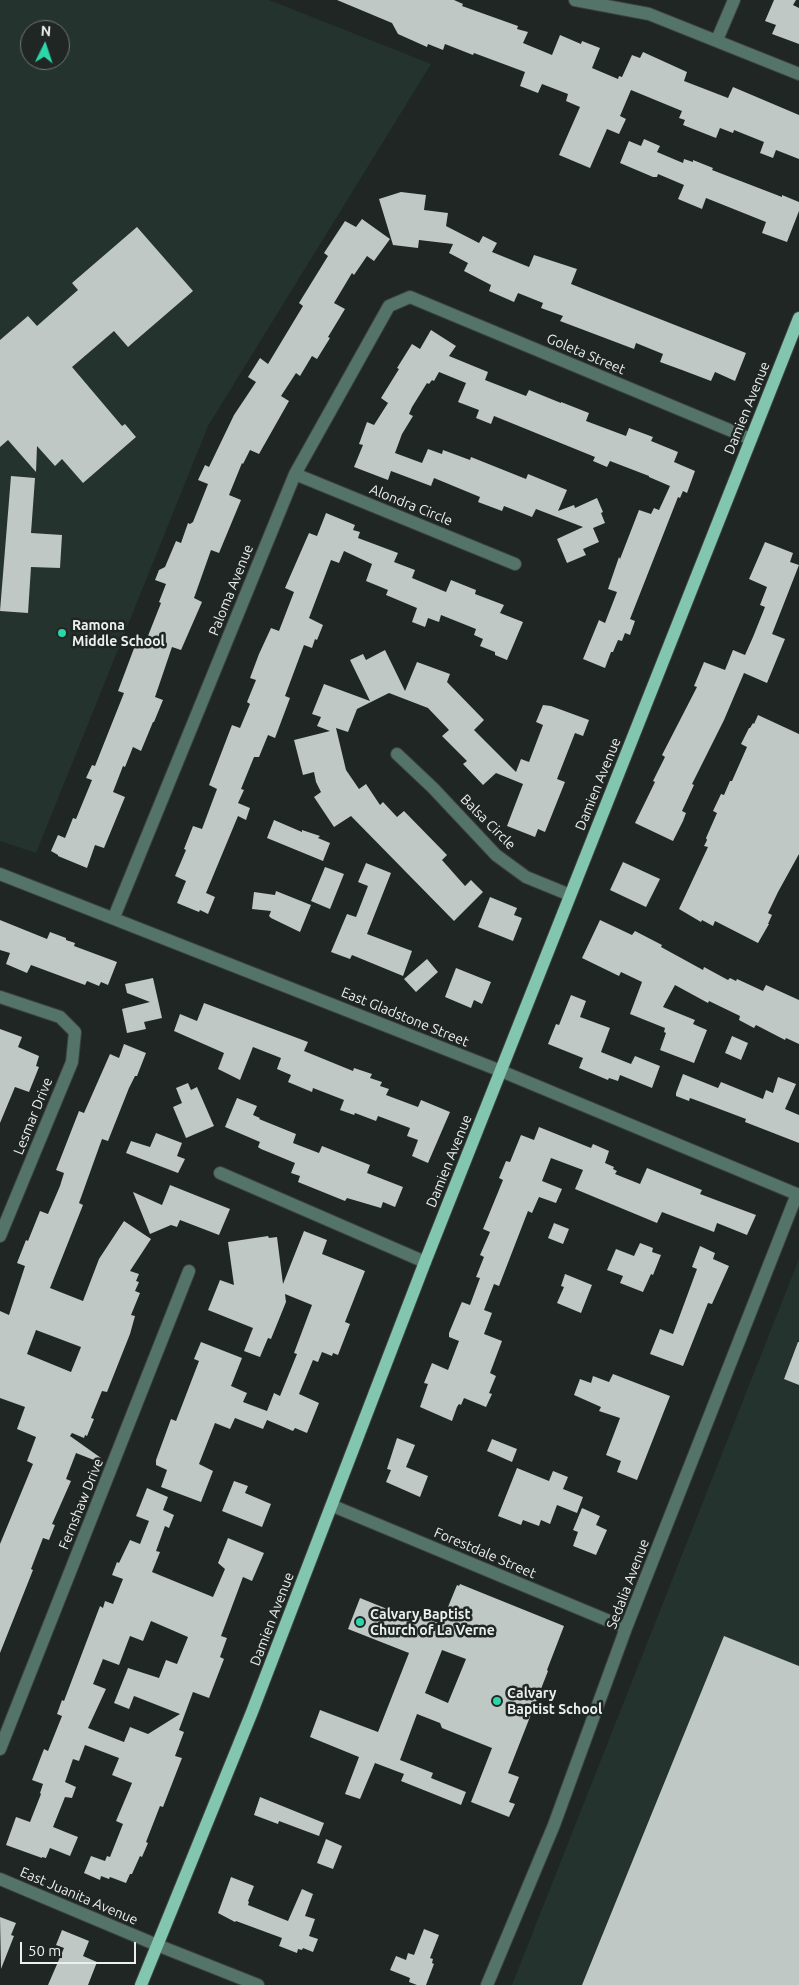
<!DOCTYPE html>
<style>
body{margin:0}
#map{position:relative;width:799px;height:1985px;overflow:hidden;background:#1f2623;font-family:Ubuntu,sans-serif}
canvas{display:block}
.north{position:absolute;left:20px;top:20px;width:50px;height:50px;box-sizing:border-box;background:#1f2623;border:1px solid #717774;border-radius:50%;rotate:4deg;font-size:14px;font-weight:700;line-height:20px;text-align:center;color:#ebf0ee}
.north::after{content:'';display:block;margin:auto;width:18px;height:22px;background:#2dd5ab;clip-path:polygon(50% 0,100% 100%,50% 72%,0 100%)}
.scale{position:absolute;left:20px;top:1942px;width:116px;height:22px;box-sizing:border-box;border:2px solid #ebf0ee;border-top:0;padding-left:6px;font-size:15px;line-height:18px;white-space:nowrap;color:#ebf0ee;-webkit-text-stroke:4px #1f2623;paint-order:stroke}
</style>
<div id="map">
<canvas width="799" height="1985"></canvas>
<div class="north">N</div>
<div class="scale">50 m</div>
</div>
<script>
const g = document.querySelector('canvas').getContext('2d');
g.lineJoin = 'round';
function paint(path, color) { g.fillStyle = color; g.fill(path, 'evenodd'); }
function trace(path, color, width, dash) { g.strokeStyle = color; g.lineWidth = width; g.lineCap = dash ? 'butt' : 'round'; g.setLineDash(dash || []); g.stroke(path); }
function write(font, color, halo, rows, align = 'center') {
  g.font = font + ' Ubuntu,sans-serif'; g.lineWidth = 5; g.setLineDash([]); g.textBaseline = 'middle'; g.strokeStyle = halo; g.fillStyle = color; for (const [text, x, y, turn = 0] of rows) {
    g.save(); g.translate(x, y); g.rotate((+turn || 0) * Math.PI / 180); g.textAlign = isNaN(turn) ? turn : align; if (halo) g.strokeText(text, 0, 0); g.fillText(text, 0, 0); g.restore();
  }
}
paint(new Path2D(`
 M0,0H269L431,64L208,426L36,853L0,841ZM30,30H60V60H30Z
 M799,1259V1985H512Z`), '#25332e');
paint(new Path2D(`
 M337,0H454L463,4L462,6L518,26L517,29L528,32L523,43L552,55L560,35L581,44L582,41L600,48L592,68L618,79L619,76L622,77L632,55L640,58L643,52L687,72L684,81L728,98L733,87L799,115V159L776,150L773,158L760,153L764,142L734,130L733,133L720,128L716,138L683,125L685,120L679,118L682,111L631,90L620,116L626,119L619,134L607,129L590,168L559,155L580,107L566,101L568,94L542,84L538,93L520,86L525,72L474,53L473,55L445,44L443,50L428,44L427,47L398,34L392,23Z
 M774,0H796L793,5L799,8V44L772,34L776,25L765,21Z
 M644,139L660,146L657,152L683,163L684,159L693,162V160L713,168L712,170L782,197V195L799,202V211L787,242L762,233L766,222L706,198L702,209L678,199L684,185L658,174L657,177H653L620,163L629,141L641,146Z
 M401,192L426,195L424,210L448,213L446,226L479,243L483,236L497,243L492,252L529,267L534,255L577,269L571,284L746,353L735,381L715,372L711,381L682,370L660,362L663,354L636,343L634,349L560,321L563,316L541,308L543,303L518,293L514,302L489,291L491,285L464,271L468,263L449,253L453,244L419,240L418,248L393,245L379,199Z
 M362,219L390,239L374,261L367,256L354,275L352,273L334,303L345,309L328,337L330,338L317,359L312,356L300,376L296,373L281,396L289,401L259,454L250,450L243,464L242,463L229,495L241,500L219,553L211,550L194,598L202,602L181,650L172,647L155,697L163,700L154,722H153L141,751L133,747L125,767L123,766L113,792L125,797L104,848L95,845L87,868L58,856V855L51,851L58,835L65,838L73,818L76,819L92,780L86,778L92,765L95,766L124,693L118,691L136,643L144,646L161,603L159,602L166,584L155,580L159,570L165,567L176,541L181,543L188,523L190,524L193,522L208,484L198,480L205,465L209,467L234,415L256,382L248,377L260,358L268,364L303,306L299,303L328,256L324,253L345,221L356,227Z
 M137,227L193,291L128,347L114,331L72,367L122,426L125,424L136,437L83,483L62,459L55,466L37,446L36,472L8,440L0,447V340L28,316L37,326L78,290L72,283Z
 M431,330L456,346L449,356L488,372L485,380L526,396L529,390L561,403V402L589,413L586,421L626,436L629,428L653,437L651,441L678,452L674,462L695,471L687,493L683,491L680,498L678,497L630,619L635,621L630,635L625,633L622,641L618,640L613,652H611L605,668L583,659L599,620L605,623L617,592L608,589L619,557L620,559L639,510L651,514L654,508L659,510L670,486L649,477V476L610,461L607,467L593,461L595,457L494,416L491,424L476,418L479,410L458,402L466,383L439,372L434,381L432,380L429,384L427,383L412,407L409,414L413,416L402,434L395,453L422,463L428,449L442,454L443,450L470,460L471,457L526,479L528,474L567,490L558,511L574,505L575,508L597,498L603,512L601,513L605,523L593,528L599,542L583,549L586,555L567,563L557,539L583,527L536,509L532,517L504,506L502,511L478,502L480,497L434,478L431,486L391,471L388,480L354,467L363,445L359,444L367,422L374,425L388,403L381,398L399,369L397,368L412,344L420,349Z
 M11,476L35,478L31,533L62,535L60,568L31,567L28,613L0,611Z
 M326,513L355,525L353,530L360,532L358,538L398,553L394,562L415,570L412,578L446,592L451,580L476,590L475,594L504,605L500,613L523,622L507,660L495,655V652L480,646L483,639L474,635L476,629L441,615L439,622L428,618L425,627L412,622L417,608L386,595L388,590L366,581L372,564L344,551L339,563L331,560L309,618L323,625L317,640L315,639L312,648L304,645L285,696L290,698L275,738L268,735L259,757H254L241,789L244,790L238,803L250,808L246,820L238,816L206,893L215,897L208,914L200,910L199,912L177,903L186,881L175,876L186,850L184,849L193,826L202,829L217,789L209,785L232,725L240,728L250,704L247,702L256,680L250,678L259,654L271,628L279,631L294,592L285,588L309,533L317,536Z
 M765,542L793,553L790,562L799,565L772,634L785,639L767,683L744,673L724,720L692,784L694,785L682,811L686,813L683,821L673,841L635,823L655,782L653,781L665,757L662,755L697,687L694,686L704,662L725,670L733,650L745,655L753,637L765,607L760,605L767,587L749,579Z
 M385,650L405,691L417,662L450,674L447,682L484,720L474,730L516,772L521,759L529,762L543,725L536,722L543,705L551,706L589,720L583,736L575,733L557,779L565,782L545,832L538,829L535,837L507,826L523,784L496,773L483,785L463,764L467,761L442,736L449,730L428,708L389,693L357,709L348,732L336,728L346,770L359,789L366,784L380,805L383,802L397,817L404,811L447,855L442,860L465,886L471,880L483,892L454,921L351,816L334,827L314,797L321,792L316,782L314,772L303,775L294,740L330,731L317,726L321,717L312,714L324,684L370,701L350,660L363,654L366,660Z
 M758,715L799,734V854L778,892L768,913L772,915L768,924H769L758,943L715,921L713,926L702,920L701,922L679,909L708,847L704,846L707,840L706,838L717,813L713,811L721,794L724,795L730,781H732L747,747L741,744L749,728H750L753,723L754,724Z
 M274,820L302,832V830L320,836L318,838L330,843L323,861L267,838Z
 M623,862L660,879L646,907L610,890Z
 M366,863L391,873L367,934L412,951L403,976L352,955L350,959L331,952L347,914L356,917L368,886L358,882Z
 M325,867L344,874L330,909L311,901Z
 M276,891L311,905L300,932L271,918L269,916L271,911L252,909L254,892L275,895Z
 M490,897L517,908L514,915L522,918L513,941L478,927Z
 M0,920L47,939L50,932L66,938V940L75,943L74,946L117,962L108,985L101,982L99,986L87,981L85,985L31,965L27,973L6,964L10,953L0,950Z
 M600,920L632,935L635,931L662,945L661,947L703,970L704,967L728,980L730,978L736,981L737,979L763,991L766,985L799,1000V1044L786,1038L785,1040L756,1025L754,1028L739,1020L740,1016L709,1001L708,1003L675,985L663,1007L695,1020L693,1024L707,1030L694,1063L660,1050L666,1033L664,1032L665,1028L630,1014L642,982L621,972L619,976L582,958Z
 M427,959L438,972L416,992L404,979Z
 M456,968L491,982L482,1004L474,1000L471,1008L445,997Z
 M153,978L162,1018L144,1022L146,1029L127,1033L122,1009L150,1002L127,993L125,984Z
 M571,995L586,1001L580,1017L610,1028L601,1052L631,1064L635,1056L660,1066L652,1088L620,1075L618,1081L609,1078L608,1080L579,1068L583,1058L548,1044L556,1024L559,1025Z
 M204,1003L308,1042L304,1051L353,1071L354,1068L372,1074L370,1078L382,1082L380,1086L389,1089L386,1095L418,1107L421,1100L450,1112L428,1163L412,1156L418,1140L407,1136L410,1128L378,1116L376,1121L355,1113L354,1115L340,1110L344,1100L313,1088L312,1092L288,1082L291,1075L277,1069L281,1058L253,1047L240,1080L218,1069L224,1053L174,1031L180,1014L197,1021Z
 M0,1029L22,1037L18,1047L39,1056L36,1066L39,1067L29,1092L15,1087L0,1123Z
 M732,1036L748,1043L741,1060L725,1053Z
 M124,1044L146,1053L137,1076H135L129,1088L108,1141L102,1139L79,1203L83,1205L50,1288L83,1301L99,1259L124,1221L151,1239L130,1271L139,1274L136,1281L139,1282L135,1291L140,1293L131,1315L135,1316L130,1334L107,1392L102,1391L91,1418L94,1419L87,1436L85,1435L84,1438L72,1433L70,1436L101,1458L99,1462L76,1453L66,1479L71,1481L52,1524L55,1525L49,1540L43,1538L31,1569L33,1570L0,1653V1544L33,1464L27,1461L36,1437L17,1429L25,1407L0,1398V1311L9,1315L25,1266L17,1263L26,1240L28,1241L40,1211L48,1214L60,1186L64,1173L56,1170L79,1111L84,1113L110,1054L119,1058ZM36,1330L81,1347L71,1372L27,1354Z
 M683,1074L718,1088L721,1082L763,1099L766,1090L773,1093L778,1077L796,1084L785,1109L799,1115V1143L745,1122L746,1119L701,1102L690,1098L689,1101L676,1096V1093Z
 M188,1083L191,1090L197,1087L214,1126L186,1138L173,1107L182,1103L176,1088Z
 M237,1098L257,1106L253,1115L260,1118L259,1119L296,1134L293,1143L319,1153L322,1146L370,1165L367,1173L403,1187L395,1207L383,1202L381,1208L347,1198L345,1201L298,1182L300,1176L291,1173L295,1163L261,1149L258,1147L260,1142L225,1127Z
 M539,1127L591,1148L593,1144L609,1151L605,1163L614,1167L613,1169L617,1171L615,1174L640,1184L647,1168L702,1190L700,1194L756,1215L747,1235L717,1223L714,1232L662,1212L657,1223L575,1189L583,1170L551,1158L542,1181L562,1189L556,1203L539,1197L532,1213L528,1211L499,1286L494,1284L484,1310L492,1313L484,1334L502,1341L490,1373L496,1376L489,1393L492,1394L486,1407L464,1398L461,1405L459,1404L457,1407L452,1421L420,1407L428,1384L424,1383L432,1363L448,1370L459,1341L449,1337V1333L461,1304L462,1302L470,1305L480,1278L476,1277L484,1257L480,1255L490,1232L483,1229L503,1180L499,1178L506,1161L510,1162L521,1135L534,1140Z
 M156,1133L182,1143L177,1156L185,1159L178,1173L126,1153L131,1141L150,1147Z
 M170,1185L230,1209L219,1235L180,1220L177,1227L171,1225L150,1234L133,1192L162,1205Z
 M554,1223L569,1229L563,1244L548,1238Z
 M304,1231L327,1240L322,1254L365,1271L345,1322L350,1324L338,1355L333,1353L332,1356L322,1352L318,1362L313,1360L299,1394L319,1403L307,1433L295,1428L293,1431L267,1420L263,1429L235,1418L230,1429L215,1423L199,1464L213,1471L201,1502L161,1487L167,1470L156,1465V1460L171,1419L176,1421L199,1361L194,1359L201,1342L242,1358L231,1386L247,1393L243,1402L267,1411L274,1393L280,1396L297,1354L294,1353L312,1305L285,1294L286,1302L271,1339L268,1338L260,1357L244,1351L253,1328L208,1310L220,1280L234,1285L228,1242L268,1236L269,1238L277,1237L283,1284Z
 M640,1243L653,1248L652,1252L661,1255L653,1275L651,1274L643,1292L620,1283L623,1276L607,1270L616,1249L634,1256Z
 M700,1246L715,1253L713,1259L729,1266L712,1304L708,1303L683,1366L650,1354L660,1329L673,1334L697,1269L692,1267Z
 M565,1274L592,1285L581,1313L557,1303L564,1287L561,1286Z
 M798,1342H799V1385L784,1379Z
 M613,1374L670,1396L637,1480L617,1472L621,1461L606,1455L620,1418L599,1411L601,1407L574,1395L580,1379L591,1383L593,1376L609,1382Z
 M397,1438L415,1445L406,1467L428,1476L420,1497L386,1482L391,1470L387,1469Z
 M492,1439L517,1449L512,1462L487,1451Z
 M517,1468L549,1481L553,1471L568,1477L563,1489L583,1497L577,1513L557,1505L550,1524L541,1520L539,1526L523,1520L521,1525L498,1516Z
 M234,1481L248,1486L245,1493L271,1504L262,1527L222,1511Z
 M147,1488L168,1497L163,1510L174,1515L169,1528L165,1526L156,1551L160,1552L152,1572L213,1597L225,1569L218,1563L228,1538L264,1553L252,1581L243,1577L221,1636L227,1638L220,1657L224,1659L209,1698L193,1692L179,1730L184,1732L175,1756L182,1758L163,1807L160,1806L146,1842L148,1843L142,1857L140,1856L132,1874H130L126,1883L110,1877L109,1879L101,1876L100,1880L84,1873L91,1856L105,1861L107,1856L110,1857L123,1824L116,1821L132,1783L112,1775L119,1758L85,1745L79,1761L73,1759L65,1782L76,1787L72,1798L65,1797L53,1827L78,1837L70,1856L50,1848L46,1858L42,1857V1858L6,1845L16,1817L30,1822L41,1794L40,1793L43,1784L32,1780L44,1749L48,1751L62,1716L57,1714L62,1700L64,1701L100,1606L103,1608L105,1601L113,1604L123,1579L112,1575L117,1562L119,1563L130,1540L140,1544L149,1521L136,1516ZM151,1621L188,1637L177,1664L166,1660L159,1678L128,1668L114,1703L129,1709L134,1696L180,1714L148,1734L130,1727L124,1742L88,1728L106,1689L93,1684L103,1659L119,1665L130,1636L143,1641Z
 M582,1508L600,1516L596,1525L607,1530L596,1555L573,1546L578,1532L573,1530Z
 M460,1584L564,1626L547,1670L548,1671L508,1773L519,1777L509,1802L515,1804L509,1817L471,1802L492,1748L442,1728L440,1723L417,1714L400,1760L433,1773L431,1778L466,1792L461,1805L401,1781L404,1774L375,1763L360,1799L345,1794L359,1757L310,1737L320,1710L378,1732L409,1653L348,1629L360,1598L407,1617L409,1612L441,1624L457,1585L459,1586ZM442,1650L466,1659L448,1703L425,1693Z
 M724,1636L799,1666V1985H582Z
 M260,1797L324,1823L319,1836L279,1821L278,1824L254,1815Z
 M326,1839L342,1846L333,1869L317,1863Z
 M231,1877L254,1886L248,1901L249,1902L248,1905L288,1921L302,1889L313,1894L305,1916L315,1919L309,1936L318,1939L313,1952L303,1948L302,1950L298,1949L297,1953L279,1946L282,1938L236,1921L235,1922L218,1913Z
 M0,1917L16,1923L11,1935L14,1936L1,1969Z
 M424,1929L439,1935L430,1958L433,1959L432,1963L434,1964L426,1985H417L409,1982L410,1978L390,1970L396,1956L406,1960L408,1953L414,1955Z
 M62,1930L89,1941L83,1956L97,1962L88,1985H48L64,1948L56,1945Z`), '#bfc8c5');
const minor = new Path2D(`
 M575,0L649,14L799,74
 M717,40L734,0
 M295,474L515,564
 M397,754L433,788L496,855L526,877L570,895
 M0,874L501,1071L799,1195
 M114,917L295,474L389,306L410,297L751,439
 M0,997L60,1017L75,1032L72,1062L0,1236
 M220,1173L425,1262
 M333,1506L626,1628
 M0,1749L189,1271
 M0,1879L157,1945L258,1985
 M487,1985L554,1825L626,1628L797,1194`);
const major = new Path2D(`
 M141,1985L252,1712L425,1262L799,318`);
trace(minor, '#3c423f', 14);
trace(major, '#3c423f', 14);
trace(minor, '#557469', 12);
trace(major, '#83c6af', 12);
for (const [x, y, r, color] of [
 [62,633,5,"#2dd5ab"],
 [360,1622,5,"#2dd5ab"],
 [497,1701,5,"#2dd5ab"]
]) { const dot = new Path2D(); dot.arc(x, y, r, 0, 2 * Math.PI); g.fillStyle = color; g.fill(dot); trace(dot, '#1f2623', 2); }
write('14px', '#ebf0ee', '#1f2623', [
 ["Goleta Street",586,354,23],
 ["Damien Avenue",747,408,-68],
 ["Alondra Circle",411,505,22],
 ["Paloma Avenue",231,590,-68],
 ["Damien Avenue",598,784,-68],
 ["Balsa Circle",488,822,45],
 ["East Gladstone Street",405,1017,22],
 ["Lesmar Drive",33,1116,-68],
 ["Damien Avenue",449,1161,-68],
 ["Fernshaw Drive",81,1504,-68],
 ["Forestdale Street",485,1553,23],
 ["Sedalia Avenue",628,1584,-69],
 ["Damien Avenue",272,1619,-69],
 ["East Juanita Avenue",79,1896,23]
]);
write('bold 14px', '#ebf0ee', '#1f2623', [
 ["Ramona",72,625],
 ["Middle School",72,641],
 ["Calvary Baptist",370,1614],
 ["Church of La Verne",370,1630],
 ["Calvary",507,1693],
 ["Baptist School",507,1709]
], 'left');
</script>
